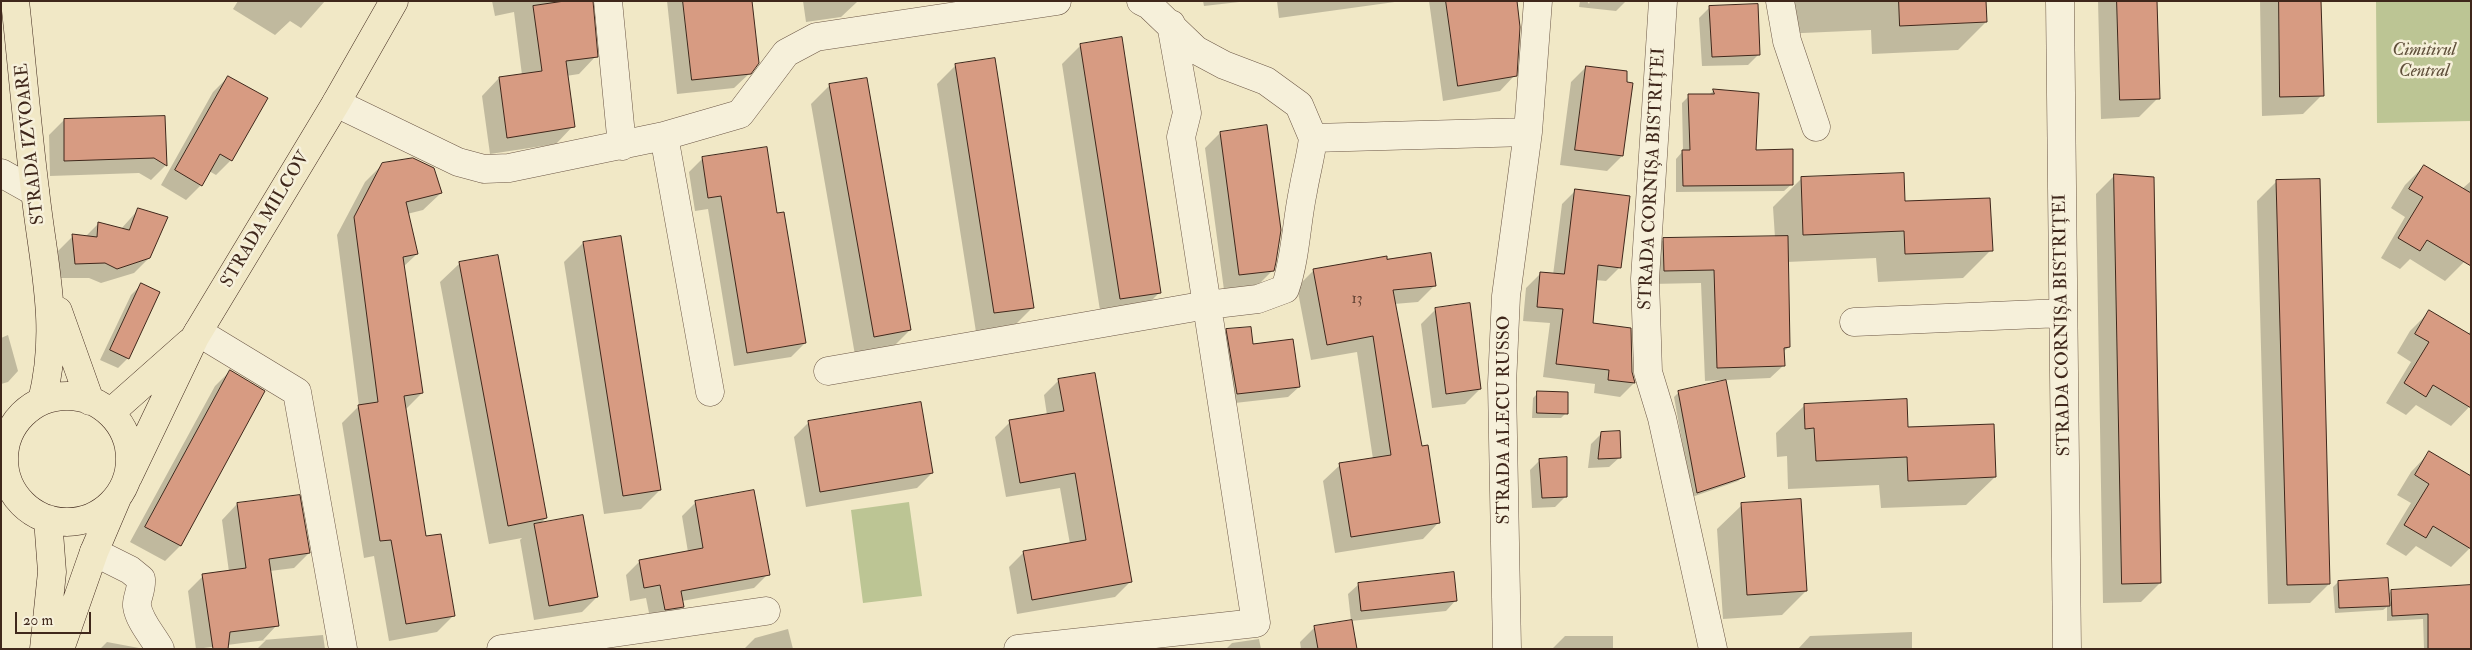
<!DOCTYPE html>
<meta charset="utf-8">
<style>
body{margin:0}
#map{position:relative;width:2472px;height:650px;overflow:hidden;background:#f1e8c6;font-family:"IM FELL Double Pica",serif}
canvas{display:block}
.frame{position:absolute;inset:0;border:2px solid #3f271b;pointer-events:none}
.scale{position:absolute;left:15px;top:612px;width:76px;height:22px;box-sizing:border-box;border:2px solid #3f271b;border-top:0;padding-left:6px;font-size:15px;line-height:18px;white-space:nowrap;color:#3f271b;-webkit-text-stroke:4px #f6f0da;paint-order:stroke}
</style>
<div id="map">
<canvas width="2472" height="650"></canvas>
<div class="frame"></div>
<div class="scale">20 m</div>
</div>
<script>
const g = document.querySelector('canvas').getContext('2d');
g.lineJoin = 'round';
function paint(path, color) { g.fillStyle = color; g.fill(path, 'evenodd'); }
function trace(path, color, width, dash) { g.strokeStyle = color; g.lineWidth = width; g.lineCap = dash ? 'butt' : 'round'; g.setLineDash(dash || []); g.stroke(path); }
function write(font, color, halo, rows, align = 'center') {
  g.font = font + ' "IM FELL Double Pica",serif'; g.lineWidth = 5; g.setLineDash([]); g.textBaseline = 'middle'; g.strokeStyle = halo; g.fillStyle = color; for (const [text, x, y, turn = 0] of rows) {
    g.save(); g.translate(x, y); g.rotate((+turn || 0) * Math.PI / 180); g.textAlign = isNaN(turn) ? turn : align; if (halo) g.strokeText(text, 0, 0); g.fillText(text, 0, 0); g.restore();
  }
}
paint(new Path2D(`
 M2376,1H2471V121L2377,123Z
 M909,502L922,596L863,603L851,510Z`), '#bcc594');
paint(new Path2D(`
 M238,1H325L301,28L290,21L275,35L233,9Z
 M492,1H563L596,56L579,74L566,76L573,126L556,144L490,154L482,96L499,78L522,75L514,12L495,16Z
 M667,1H751L750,73L734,88L677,94Z
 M803,1H856L857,2L841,17L806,22Z
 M1203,1H1248L1204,6Z
 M1277,1H1402L1279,18Z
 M1429,1H1515V75L1500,91L1443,101Z
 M1580,1H1587L1589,4L1590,1H1626L1616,11L1579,7Z
 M1769,1H1985L1986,22L1958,50L1872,54L1871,30L1780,34Z
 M2098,1H2155L2158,98L2139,117L2101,119Z
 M2260,1H2319L2322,95L2303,114L2262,116Z
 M1710,7L1759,54L1748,65L1702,66L1699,18Z
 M1081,45L1160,292L1141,311L1101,317L1062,64Z
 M956,65L1033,307L1014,326L976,332L937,84Z
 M1586,67L1622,156L1607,171L1560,165L1571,82Z
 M228,77L231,160L216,175L209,171L201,185L186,200L161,185L213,92Z
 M830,85L910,330L891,349L855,355L811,104Z
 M1714,90L1755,151L1792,184L1784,191L1676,192V159L1683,151L1682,103L1689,96L1709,95Z
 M164,118L166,165L151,180L139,173L50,176L49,135L64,120Z
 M1220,133L1273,270L1258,285L1224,290L1205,148Z
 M703,158L776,214L805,343L791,357L734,366L708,209L695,211L689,172Z
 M383,164L441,193L423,210L407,214L417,254L403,267L422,393L405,410L425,538L454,615L437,632L389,641L374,556L364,558L342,423L359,406L337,235L365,182Z
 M2424,166L2462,189L2471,181V225L2464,262L2445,281L2410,259L2400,269L2381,258L2405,217L2391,208L2405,185Z
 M2115,175L2160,583L2141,602L2103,603L2096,194Z
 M1802,178L1991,250L1963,278L1878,282L1876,258L1787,262L1789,347L1783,352L1784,365L1770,378L1705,381L1701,283L1651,284V253L1664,239L1775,238L1773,207Z
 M2276,182L2329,584L2310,603L2268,604L2257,201Z
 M1576,190L1620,267L1606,281L1595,280L1592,324L1631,373L1634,383L1620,397L1594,393L1595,384L1543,377L1550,323L1523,321L1526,288L1540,274L1553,275L1562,204Z
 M138,210L149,258L134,273L101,283L89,278H60L58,251L73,236L85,237L98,224L121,229Z
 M583,243L660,490L641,509L604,514L564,262Z
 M497,257L546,518L539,525L597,597L582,612L534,620L520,540L522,538L489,544L440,282L459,264Z
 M1314,270L1435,285L1418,302L1394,304L1421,447L1439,522L1423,539L1335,553L1323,481L1340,465L1373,459L1357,352L1311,360L1297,287Z
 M141,285L128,358L118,368L100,360L131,295Z
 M1436,309L1480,389L1465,404L1432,408L1421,324Z
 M2429,312L2467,335L2471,331V405L2451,426L2416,405L2406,415L2386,403L2411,362L2397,353L2410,331Z
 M1227,331L1299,387L1288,397L1226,404L1217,341Z
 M8,335L18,371L8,382L1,384V338Z
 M230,371L263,391L180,546L165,561L130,542L215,386Z
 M1059,380L1130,582L1115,597L1017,614L1009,567L1024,552L1070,544L1060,488L1006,497L995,437L1010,422L1047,415L1044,395Z
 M1679,392L1743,476L1738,481L1692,497L1674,397Z
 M1538,393L1566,413L1561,418H1532L1533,398Z
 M1805,405L1907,429L1995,477L1966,505L1881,508L1879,485L1788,489L1787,456L1777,457L1776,433Z
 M809,422L932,473L917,488L806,507L794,437Z
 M1602,433L1620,457L1609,467L1588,468L1591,444Z
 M2429,453L2468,476L2471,473V547L2451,567L2416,546L2406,556L2386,544L2411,503L2397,495L2411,472Z
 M1540,460L1566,496L1555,507L1532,508L1530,470Z
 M298,496L309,553L294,568L270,571L277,625L263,640L323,635L325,649H257L266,640L196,649L188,591L203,576L229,572L222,520L237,504Z
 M696,502L768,574L754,588L682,601L683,606L669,620L651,623L646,598L630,601L626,575L640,561L688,552L682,516Z
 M1742,505L1806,591L1782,615L1723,619L1717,529Z
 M2338,582L2388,595L2391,591L2471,587V649H2424L2423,619L2387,621V607L2383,610L2335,613L2333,587Z
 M1359,584L1456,600L1446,611L1351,621L1348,594Z
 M1315,627L1356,649H1301L1300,642Z
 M788,629L793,649H744L755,638Z
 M1912,632V649H1798L1810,636Z
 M1565,636H1613V649H1552Z
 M1259,639L1261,649H1226L1232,643Z
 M107,642L139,648L140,649H100Z`), '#0003');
const building = new Path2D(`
 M565,1H593L598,57L566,61L575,127L507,138L499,77L542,71L533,6Z
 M683,1H752L759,63L751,74L692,80Z
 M1446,1H1517L1520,27L1517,76L1458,86Z
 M1899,1H1986L1987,22L1900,26Z
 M2117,1H2157L2160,99L2120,100Z
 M2279,1H2321L2324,96L2280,97Z
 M1758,4L1760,55L1712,57L1709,6Z
 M1122,37L1161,293L1120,299L1080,44Z
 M995,58L1034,308L994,313L955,64Z
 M1586,66L1627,71V82L1633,83L1623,156L1575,150Z
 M228,76L268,98L232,161L220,154L202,186L175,170Z
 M867,78L911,330L874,337L829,84Z
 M1713,89L1759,93L1756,150L1793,149V185L1683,186L1682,150H1690L1688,94H1714Z
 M165,116L167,166L154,158L64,161V119Z
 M1267,125L1281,230L1276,262L1274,271L1239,275L1220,132Z
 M767,147L777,213L784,212L806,343L747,353L721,196L708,198L702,157Z
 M413,158L434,168L442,193L406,202L418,254L403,257L423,393L404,396L426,536L441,534L455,616L406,624L391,540L380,541L358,405L378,402L354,217L382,163Z
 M2424,165L2471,193V266L2427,240L2420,251L2398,238L2423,197L2409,189Z
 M1904,173L1905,201L1990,198L1993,251L1905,254L1904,231L1803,235L1801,177Z
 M2114,174L2154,177L2161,583L2122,584Z
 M2320,179L2330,584L2287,585L2276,180Z
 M1575,189L1630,196L1621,268L1598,265L1593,323L1631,328L1632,372L1635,383L1608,380L1609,370L1556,364L1563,309L1537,307L1540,272L1564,274Z
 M138,208L168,217L150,258L117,269L105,263L75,264L72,234L97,237L98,222L129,230Z
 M621,236L661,490L623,496L583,242Z
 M1788,236L1790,347L1784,348L1785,366L1717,368L1714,270L1664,271L1663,238Z
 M1431,253L1436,286L1393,290L1422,446L1428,445L1440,523L1351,537L1339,463L1391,455L1373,336L1327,345L1313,269L1387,256V259Z
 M498,255L547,518L508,526L459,262Z
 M141,283L160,292L129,359L110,350Z
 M1470,303L1481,389L1446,394L1435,308Z
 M2429,310L2471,335V408L2433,385L2426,397L2404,383L2429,342L2415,334Z
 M1251,327L1253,344L1293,339L1300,387L1237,394L1226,329Z
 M230,370L265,391L181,546L145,527Z
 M1095,373L1132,582L1032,600L1023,551L1086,540L1075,473L1020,483L1009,420L1064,411L1058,379Z
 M1726,380L1745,477L1697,493L1678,391Z
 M1537,391L1568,392V414L1537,413Z
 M1907,399L1908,427L1994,424L1996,477L1908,481L1907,457L1816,461L1814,428L1805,429L1804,404Z
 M921,402L933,473L820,492L808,421Z
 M1620,431L1621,458L1598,459L1601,432Z
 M2429,451L2471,476V549L2433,526L2426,538L2404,525L2429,484L2415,475Z
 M1567,457V497L1542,498L1539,459Z
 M754,490L770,575L681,591L684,607L665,610L660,585L644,588L639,560L703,548L695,501Z
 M300,495L310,553L269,559L279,626L230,632L228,649H213L202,574L246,568L237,503Z
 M1801,499L1807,591L1747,595L1741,503Z
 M583,515L598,597L549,606L534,524Z
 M1454,572L1457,601L1361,611L1358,583Z
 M2388,578L2390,606L2339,608L2338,581Z
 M2471,585V649H2428V614L2392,616L2391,590Z
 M1352,620L1357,649H1318L1314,626Z`);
paint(building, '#d79b82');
trace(building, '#3f271b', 1);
const minor = new Path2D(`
 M608,1L622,146
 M1141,1L1149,5L1196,50L1224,65L1266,81L1299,105L1313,138L1528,132
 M1663,1L1645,279L1648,372L1662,418L1713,649
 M1780,1L1787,41L1816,127
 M2060,1L2067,649
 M336,103L458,162L484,169L509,168L664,136L740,114L786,53L816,37L1057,1
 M664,136L710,392
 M1,173L35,192
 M1854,322L2062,313
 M198,332L297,392L343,649
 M828,371L1207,305L1258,299L1285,289C1296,257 1296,224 1303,191C1306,173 1311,156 1313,138
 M1,444H5
 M94,552L130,570L141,579C142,590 136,599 137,606C139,621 153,636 160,649
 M501,649L766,611
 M1018,649L1256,623L1181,137L1187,113L1171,24
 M1507,649L1502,384L1506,296L1528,132L1538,1`);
const major = new Path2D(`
 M15,1C22,64 27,127 35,190C43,264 61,326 42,401
 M58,311L90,401
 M4 459a63 63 0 1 1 126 0a63 63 0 1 1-126 0Z
 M110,413L189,343
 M128,477L195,337L336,103L394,1
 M44,649L52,572L48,519
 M60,649L94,552L117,498`);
trace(minor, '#6c5746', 29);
trace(major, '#3f271b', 29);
trace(minor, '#f6f0da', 28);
trace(major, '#f1e8c6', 28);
write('15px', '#654435', null, [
 ["13",1357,300]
]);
write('italic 18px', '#5e4e39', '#f6f0da', [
 ["Cimitirul",2424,51],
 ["Central",2424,72]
]);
write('18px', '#3f271b', '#f6f0da', [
 ["STRADA IZVOARE",31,144,-96],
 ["STRADA CORNIȘA BISTRIȚEI",1653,179,-87],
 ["STRADA MILCOV",266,220,-59],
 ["STRADA CORNIȘA BISTRIȚEI",2063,325,-91],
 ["STRADA ALECU RUSSO",1505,420,-90]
]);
</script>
